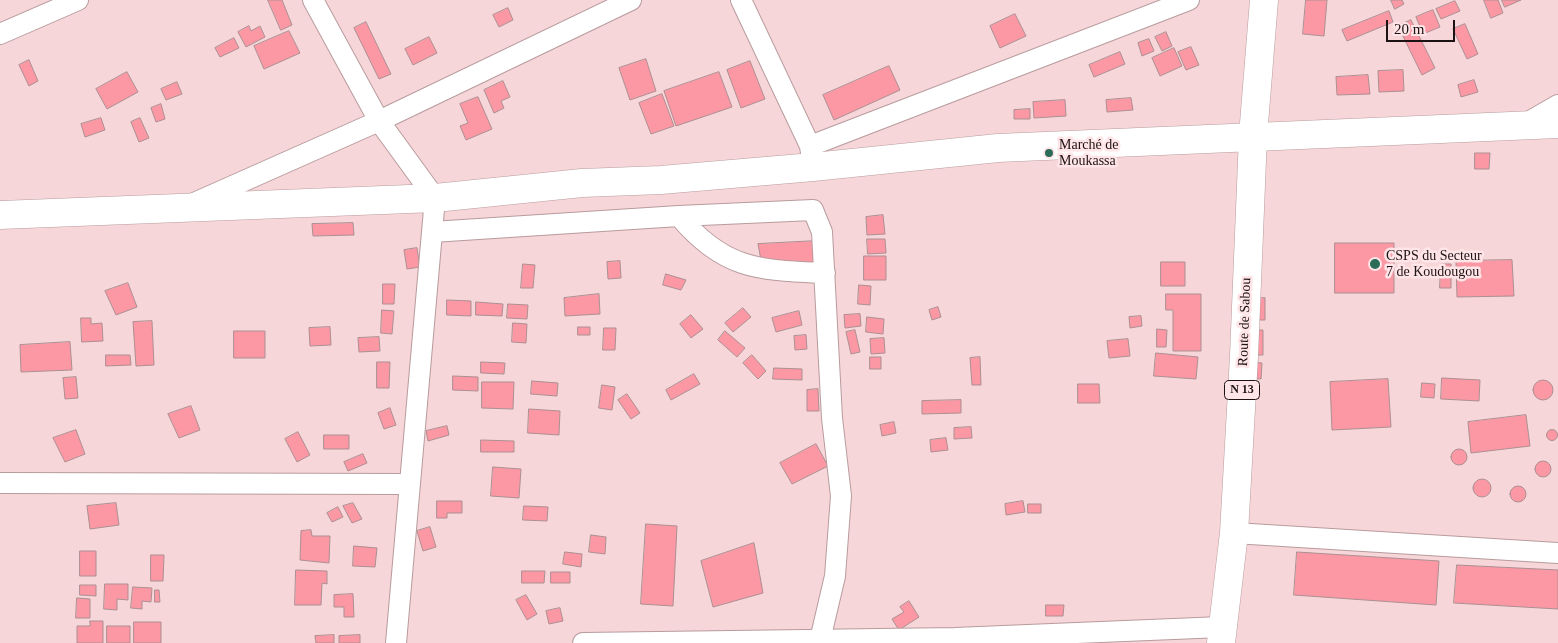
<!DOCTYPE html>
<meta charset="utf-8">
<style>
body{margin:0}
#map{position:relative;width:1558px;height:643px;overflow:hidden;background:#f6d6d9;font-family:Georgia,serif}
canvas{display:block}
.scale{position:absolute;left:1386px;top:20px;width:69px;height:22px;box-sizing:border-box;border:2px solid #1d1213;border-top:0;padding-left:6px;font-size:15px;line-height:18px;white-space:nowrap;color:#1d1213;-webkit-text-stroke:4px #ffe5e7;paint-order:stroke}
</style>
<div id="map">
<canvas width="1558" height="643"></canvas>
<div class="scale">20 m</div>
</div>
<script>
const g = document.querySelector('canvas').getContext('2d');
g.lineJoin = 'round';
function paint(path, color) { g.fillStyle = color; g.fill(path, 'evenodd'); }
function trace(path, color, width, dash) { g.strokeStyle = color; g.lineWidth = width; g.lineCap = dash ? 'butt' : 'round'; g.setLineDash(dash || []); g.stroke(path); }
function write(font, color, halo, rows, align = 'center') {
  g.font = font + ' Georgia,serif'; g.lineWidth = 5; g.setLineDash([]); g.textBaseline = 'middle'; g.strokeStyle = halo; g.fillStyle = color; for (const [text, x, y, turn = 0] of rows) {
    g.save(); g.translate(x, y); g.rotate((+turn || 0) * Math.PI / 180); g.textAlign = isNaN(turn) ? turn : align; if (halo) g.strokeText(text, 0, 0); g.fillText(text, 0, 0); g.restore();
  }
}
const building = new Path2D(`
 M268,0H282L292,25L281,30Z
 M1306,0H1327L1324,36L1303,34Z
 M1391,0H1402L1404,4L1395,9Z
 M1484,0H1498L1503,13L1491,18Z
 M1502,0H1521L1505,7Z
 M1455,1L1460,11L1441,19L1436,9Z
 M508,8L513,20L499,27L493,15Z
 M1433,10L1440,27L1423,34L1416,17Z
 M1389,11L1393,22L1347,41L1342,30Z
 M1015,14L1026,36L1000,48L990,26Z
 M1411,20L1435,68L1422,75L1398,26Z
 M366,22L391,74L379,79L354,28Z
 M1465,24L1478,54L1467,59L1453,29Z
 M249,26L251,31L260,26L265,37L246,47L238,32Z
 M289,31L300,53L264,69L254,46Z
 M1166,32L1172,46L1162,51L1155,37Z
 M429,37L437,53L413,65L405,49Z
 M234,38L239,48L220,57L215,48Z
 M1149,39L1154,51L1142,56L1138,43Z
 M1191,47L1199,65L1186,70L1178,52Z
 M1174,48L1182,66L1160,76L1152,58Z
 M1120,52L1125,64L1094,77L1089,65Z
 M646,59L656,91L630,100L619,68Z
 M29,60L38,81L29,86L19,65Z
 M750,61L765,99L741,108L727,70Z
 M889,66L900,90L834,120L823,95Z
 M1403,70L1404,91L1379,92L1378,71Z
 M127,72L138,92L107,109L96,89Z
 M719,72L732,107L676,126L664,91Z
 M1368,75L1370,94L1337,95L1336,77Z
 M1474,80L1478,92L1461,97L1458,85Z
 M503,81L510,97L501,101L504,108L494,113L484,90Z
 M177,82L182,94L166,100L161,89Z
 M662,94L674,126L651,134L639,103Z
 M478,97L492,129L466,140L460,126L468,123L460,104Z
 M1131,98L1133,110L1107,112L1106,100Z
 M1065,100L1066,116L1034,118L1033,102Z
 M161,104L165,119L156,122L151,108Z
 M1030,109V119H1014V110Z
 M101,118L105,130L85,137L81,124Z
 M140,118L149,138L139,142L131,122Z
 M1475,153H1490L1489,169H1475Z
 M883,215L885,234L867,235L866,217Z
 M353,223L354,235L313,236L312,224Z
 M867,239H885L886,253L868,254Z
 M817,241V264L761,260L758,244Z
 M1335,243H1394V293H1335Z
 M417,248L420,267L407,269L404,250Z
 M864,256H886V280H864Z
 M1512,260L1514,296L1457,297L1456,261Z
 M620,261L621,278L608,279L607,262Z
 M1161,262H1185V286H1161Z
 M523,264L535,265L533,288H521Z
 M1441,264H1451V288H1440Z
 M666,274L686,280L681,290L663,285Z
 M128,283L137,307L116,315L105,291Z
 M383,284H395L394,304H383Z
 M859,285L871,286L870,305L858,304Z
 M599,294L600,314L565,316L564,298Z
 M1166,294H1201V351H1173V310H1166Z
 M1265,298V320H1253V299Z
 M447,300L471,301V316L447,315Z
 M476,302L503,304L502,316L476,315Z
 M508,304L528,305L527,319L507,318Z
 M938,307L941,317L932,320L929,310Z
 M743,308L751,317L733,332L725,323Z
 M382,310L394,311L392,334L381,333Z
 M799,311L802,325L776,332L772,318Z
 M860,314L861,326L845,328L844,315Z
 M691,315L703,329L691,338L680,324Z
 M1141,316L1142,326L1130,328L1129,317Z
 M867,317L884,319L883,334L866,332Z
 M81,318H91V324L102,323L103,341L82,342Z
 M152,321L154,365L136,366L133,322Z
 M513,323L527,324L526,343L512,342Z
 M330,327L331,345L310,346L309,328Z
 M578,327H590V335H578Z
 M604,328H616L615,350H603Z
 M1157,329L1167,330L1166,347H1157Z
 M855,330L860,352L851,354L846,332Z
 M1252,330H1263V355H1252Z
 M234,331H265V358H234Z
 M725,331L745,348L737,357L718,340Z
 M806,335L807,349L795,350L794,336Z
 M379,337L380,351L359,352L358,338Z
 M884,338L885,353L871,354L870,339Z
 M1128,339L1130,356L1109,358L1107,341Z
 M70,342L72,370L21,372L20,345Z
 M1156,353L1198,357L1196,379L1154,376Z
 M106,355H130L131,365L106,366Z
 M752,355L766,371L758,379L743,363Z
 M870,357H881V369H870Z
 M980,357L981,385H972L970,358Z
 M377,362H390L389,388H377Z
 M481,362L505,363L504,374L481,373Z
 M1250,362L1262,363L1261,379L1249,378Z
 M774,368L802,369V380L773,379Z
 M694,374L700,384L671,400L666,390Z
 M453,376L478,377V391L453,390Z
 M76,377L78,398L65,399L63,378Z
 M1442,378L1480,380L1479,401L1441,399Z
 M1388,379L1391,427L1332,430L1330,382Z
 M1533 390a10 10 0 1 1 20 0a10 10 0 1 1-20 0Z
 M532,381L558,383L557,396L531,394Z
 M482,382H514L513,409L482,408Z
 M1422,383L1435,384L1434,398L1421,397Z
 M1078,384H1099L1100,403H1078Z
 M602,385L615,387L612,410L599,408Z
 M818,389L819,411H807V390Z
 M627,394L640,413L631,419L618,400Z
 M961,400V413L922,414V401Z
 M191,406L200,430L179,438L168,414Z
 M390,408L396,425L384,429L378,413Z
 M529,409L560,411L559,435L528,433Z
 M1526,415L1530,446L1471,453L1468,422Z
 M894,422L896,433L882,436L880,425Z
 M447,426L449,435L428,441L426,431Z
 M971,427L972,438L954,439V428Z
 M1546.5 435a5.5 5.5 0 1 1 11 0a5.5 5.5 0 1 1-11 0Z
 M76,430L85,454L65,462L53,438Z
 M298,432L310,455L297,462L285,439Z
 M324,435H349V449H324Z
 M946,438L948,450L931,452L930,440Z
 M481,440L514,441V452H481Z
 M816,444L828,466L792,484L780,463Z
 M1451 457a8 8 0 1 1 16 0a8 8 0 1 1-16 0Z
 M363,454L367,463L348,471L344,462Z
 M1535 469a8 8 0 1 1 16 0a8 8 0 1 1-16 0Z
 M493,467L521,469L519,498L491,496Z
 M1473 488a9 9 0 1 1 18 0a9 9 0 1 1-18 0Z
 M1510 494a8 8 0 1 1 16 0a8 8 0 1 1-16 0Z
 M437,501H462V513H447V518H437Z
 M1023,501L1025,512L1006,515L1005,504Z
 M116,503L119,525L90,529L87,506Z
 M353,503L362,519L352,523L343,506Z
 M1028,504H1041V513H1028Z
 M524,506L548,507L547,521L523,520Z
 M338,507L343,517L332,522L327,513Z
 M646,524L677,526L673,606L641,604Z
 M430,527L436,547L423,551L417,531Z
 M311,530L312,536H330L329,563L300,560L301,531Z
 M591,535L606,537L605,554L589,552Z
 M754,543L763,593L713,607L701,561Z
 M354,546L377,548L375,567L353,566Z
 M80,551H96V576H80Z
 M565,552L582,554L581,567L563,564Z
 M1297,552L1439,561L1436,605L1294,595Z
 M151,555H164L163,581H151Z
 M1457,565L1558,570V609L1454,603Z
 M296,570L327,571V584L322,583L321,605H295Z
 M522,571H545L544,583H522Z
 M551,572H570V583H551Z
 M105,584H128V600L117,599V610L104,609Z
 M80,585H96V596L80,595Z
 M133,587L152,588L151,602L142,601V609L131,608Z
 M155,590H159L160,602H155Z
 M353,594L354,617H344V607H334V595Z
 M526,595L537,614L527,620L516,600Z
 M77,598L90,599V618H76Z
 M909,601L919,617L899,630L892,619L904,612L900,607Z
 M1046,605H1064L1063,616H1046Z
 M560,608L563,621L549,624L546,611Z
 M90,621H103V643H77V626H90Z
 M134,622H161V643H134Z
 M107,626H130V643H107Z
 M334,635V643H316L315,636Z
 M360,635V643H339V636Z`);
paint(building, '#fb98a4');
trace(building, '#ac8f92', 1);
const street = new Path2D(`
 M313,0L379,121L435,198L396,643
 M741,0L810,146L812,160
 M0,34L78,0
 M1525,124L1558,105
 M810,146L1189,0
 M192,204L379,121L631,0
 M679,216C724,270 759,270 825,273
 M432,232L679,216L813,210L822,232L832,418L841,496L835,576L820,640
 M0,483L408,484
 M1234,533L1558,553
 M583,643L955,638L1222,627`);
const secondary = new Path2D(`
 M0,215L435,198L582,183L661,180L813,167L998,148L1558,124`);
const primary = new Path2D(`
 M1221,643L1234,533L1244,356L1253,136L1264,0`);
trace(street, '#b89b9d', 22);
trace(secondary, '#b89b9d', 29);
trace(primary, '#b89b9d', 29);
trace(street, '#fff', 20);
trace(secondary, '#fff', 28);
trace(primary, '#fff', 28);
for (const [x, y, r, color] of [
 [1049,153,5,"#2d6c58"],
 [1375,264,6,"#2d6c58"]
]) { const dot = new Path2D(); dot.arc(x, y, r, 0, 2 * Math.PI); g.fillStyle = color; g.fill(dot); trace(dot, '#ffe5e7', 2); }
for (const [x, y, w] of [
 [1242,390,35]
]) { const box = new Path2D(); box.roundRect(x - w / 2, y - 9.5, w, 19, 4); g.fillStyle = '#ffe5e7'; g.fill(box); trace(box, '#1d1213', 1); }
write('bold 12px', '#1d1213', null, [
 ["N 13",1242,390]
]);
write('14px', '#1d1213', '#ffe5e7', [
 ["Marché de",1059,145],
 ["Moukassa",1059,161],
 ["CSPS du Secteur",1386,256],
 ["7 de Koudougou",1386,272]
], 'left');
write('14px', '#1d1213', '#ffe5e7', [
 ["Route de Sabou",1245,322,-88]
]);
</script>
